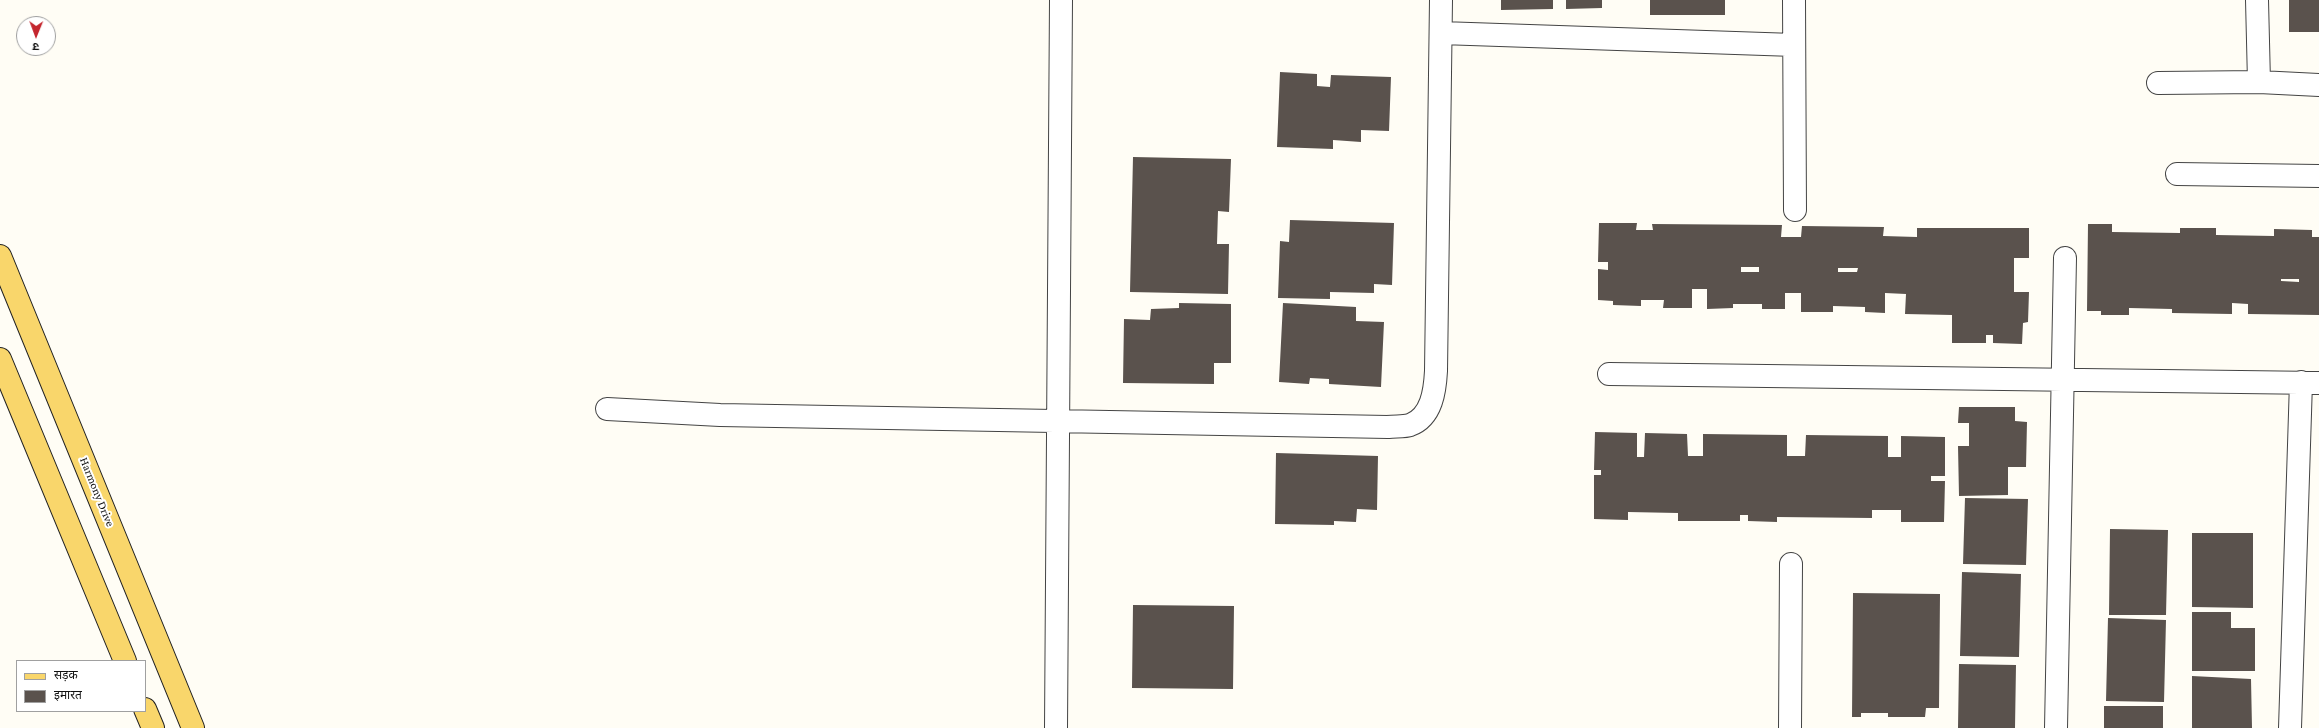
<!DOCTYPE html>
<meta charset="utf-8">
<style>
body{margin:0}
#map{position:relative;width:2319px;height:728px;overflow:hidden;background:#fffdf5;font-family:"Crimson Pro","Noto Sans Devanagari",serif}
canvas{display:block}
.legend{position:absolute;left:16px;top:660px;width:130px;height:52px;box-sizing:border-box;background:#fff;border:1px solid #a0a0a0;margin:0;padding:5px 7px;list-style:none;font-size:12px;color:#111}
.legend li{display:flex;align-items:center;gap:8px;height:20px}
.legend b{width:20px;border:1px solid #a0a0a0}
.north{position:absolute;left:16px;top:16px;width:40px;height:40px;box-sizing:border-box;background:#fff;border:1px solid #a0a0a0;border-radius:50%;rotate:181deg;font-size:11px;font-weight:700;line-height:16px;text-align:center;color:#111}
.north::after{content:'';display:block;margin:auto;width:14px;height:18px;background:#c4262e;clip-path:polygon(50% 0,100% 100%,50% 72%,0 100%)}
</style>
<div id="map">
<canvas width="2319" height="728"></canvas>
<ul class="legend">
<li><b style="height:5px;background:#f9d66b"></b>सड़क</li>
<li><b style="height:11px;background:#5a524d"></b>इमारत</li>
</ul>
<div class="north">उ</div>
</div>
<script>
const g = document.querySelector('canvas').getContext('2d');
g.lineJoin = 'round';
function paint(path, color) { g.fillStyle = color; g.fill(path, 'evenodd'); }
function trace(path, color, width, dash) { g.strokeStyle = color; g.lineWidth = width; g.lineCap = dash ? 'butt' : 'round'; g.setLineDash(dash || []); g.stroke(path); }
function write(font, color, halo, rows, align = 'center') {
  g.font = font + ' "Crimson Pro",serif'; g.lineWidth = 4; g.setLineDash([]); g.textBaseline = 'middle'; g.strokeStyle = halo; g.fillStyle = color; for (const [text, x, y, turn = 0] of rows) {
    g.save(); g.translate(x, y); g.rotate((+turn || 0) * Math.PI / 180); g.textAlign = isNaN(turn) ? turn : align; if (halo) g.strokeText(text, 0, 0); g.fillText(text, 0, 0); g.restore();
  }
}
paint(new Path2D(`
 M1501,0H1553V9L1501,10Z
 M1566,0H1602V8L1566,9Z
 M1650,0H1725V15H1650Z
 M2289,0H2319V32H2289Z
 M1280,72L1317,74V86L1330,87L1331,75L1391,77L1389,131L1361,130V142L1333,140V149L1277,147Z
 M1133,157L1231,159L1229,212L1218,211L1217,244H1229L1228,294L1130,292Z
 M1290,220L1394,223L1392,285L1374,284V293L1330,292V299L1278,298L1280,241L1289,242Z
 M1599,223H1637L1636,230H1653L1652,224L1782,225L1781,237H1801L1802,226L1884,227L1883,236L1917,237V228H2029V258H2014V292H2029L2028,322L2023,323L2022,344L1993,343V335H1986V343H1952V315L1905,314L1906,294L1885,293V313L1865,312V307L1833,306V312H1801V293H1785V309H1762V304H1733V308L1707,309V289H1692V308H1663L1664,300H1641V306L1613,305V301L1598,300V269L1608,270V262H1598ZM1741,267H1759V272H1741ZM1838,268H1858L1857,272H1838Z
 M2088,224H2112V232L2180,233V228H2216V235L2274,236V229L2312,230V237H2319V315L2248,314V304L2232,303V314L2172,313V309L2129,308V315H2101V311H2087ZM2281,279H2299V282L2281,281Z
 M1179,303L1231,304V363H1214V384L1123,383L1124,319L1150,320L1151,309L1179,308Z
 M1283,303L1356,307V321L1384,322L1381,387L1329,384V379L1310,378L1309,384L1279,382Z
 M1959,407H2015V421L2027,422L2026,467H2008V495L1959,496L1958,446H1969V423H1958Z
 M1595,432L1637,433V457H1644L1645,433L1687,434L1688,456H1703V434L1787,435V456H1805L1806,435L1888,436V457H1901V436L1945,437V476H1931V481H1945L1944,522H1901V510H1872V518L1777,517V522L1748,521V515H1740V521H1678V513L1628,512V520L1594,519V475H1601V470H1594Z
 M1276,453L1378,456L1377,510L1357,509L1356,522L1334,521V525L1275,524Z
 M1965,498L2028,499L2026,565L1963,564Z
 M2110,529L2168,530L2166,615H2109Z
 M2192,533H2253V608L2192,607Z
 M1962,572L2021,574L2019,657L1960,656Z
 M1853,593L1940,594L1939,708H1926L1925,717H1888V713H1861V717H1852Z
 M1133,605L1234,606L1233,689L1132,688Z
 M2192,612H2231V628H2255V671H2192Z
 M2108,618L2166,620L2164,702L2106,701Z
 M1959,664L2016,665L2015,728H1958Z
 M2192,676L2251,679L2252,728H2192Z
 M2104,706H2163V728H2104Z`), '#5a524d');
const minor = new Path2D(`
 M1794,0L1795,210
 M2257,0L2259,82
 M1441,33L1794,45
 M2158,83L2259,82L2319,85
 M2177,174L2319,176
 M1609,374L2319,383
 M607,409L720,415L1388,427C1395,426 1404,427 1410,425C1432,417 1435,390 1436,371L1441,0
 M1056,728L1061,0
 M1790,728L1791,564
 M2056,728L2065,258
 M2290,728L2301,382`);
const major = new Path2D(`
 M0,256L193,728
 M0,359L125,661
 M145,709L153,728`);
trace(minor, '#444', 24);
trace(major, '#222', 24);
trace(minor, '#fff', 22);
trace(major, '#f9d66b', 22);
write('12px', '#111', '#fff', [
 ["Harmony Drive",97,492,68]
]);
</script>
